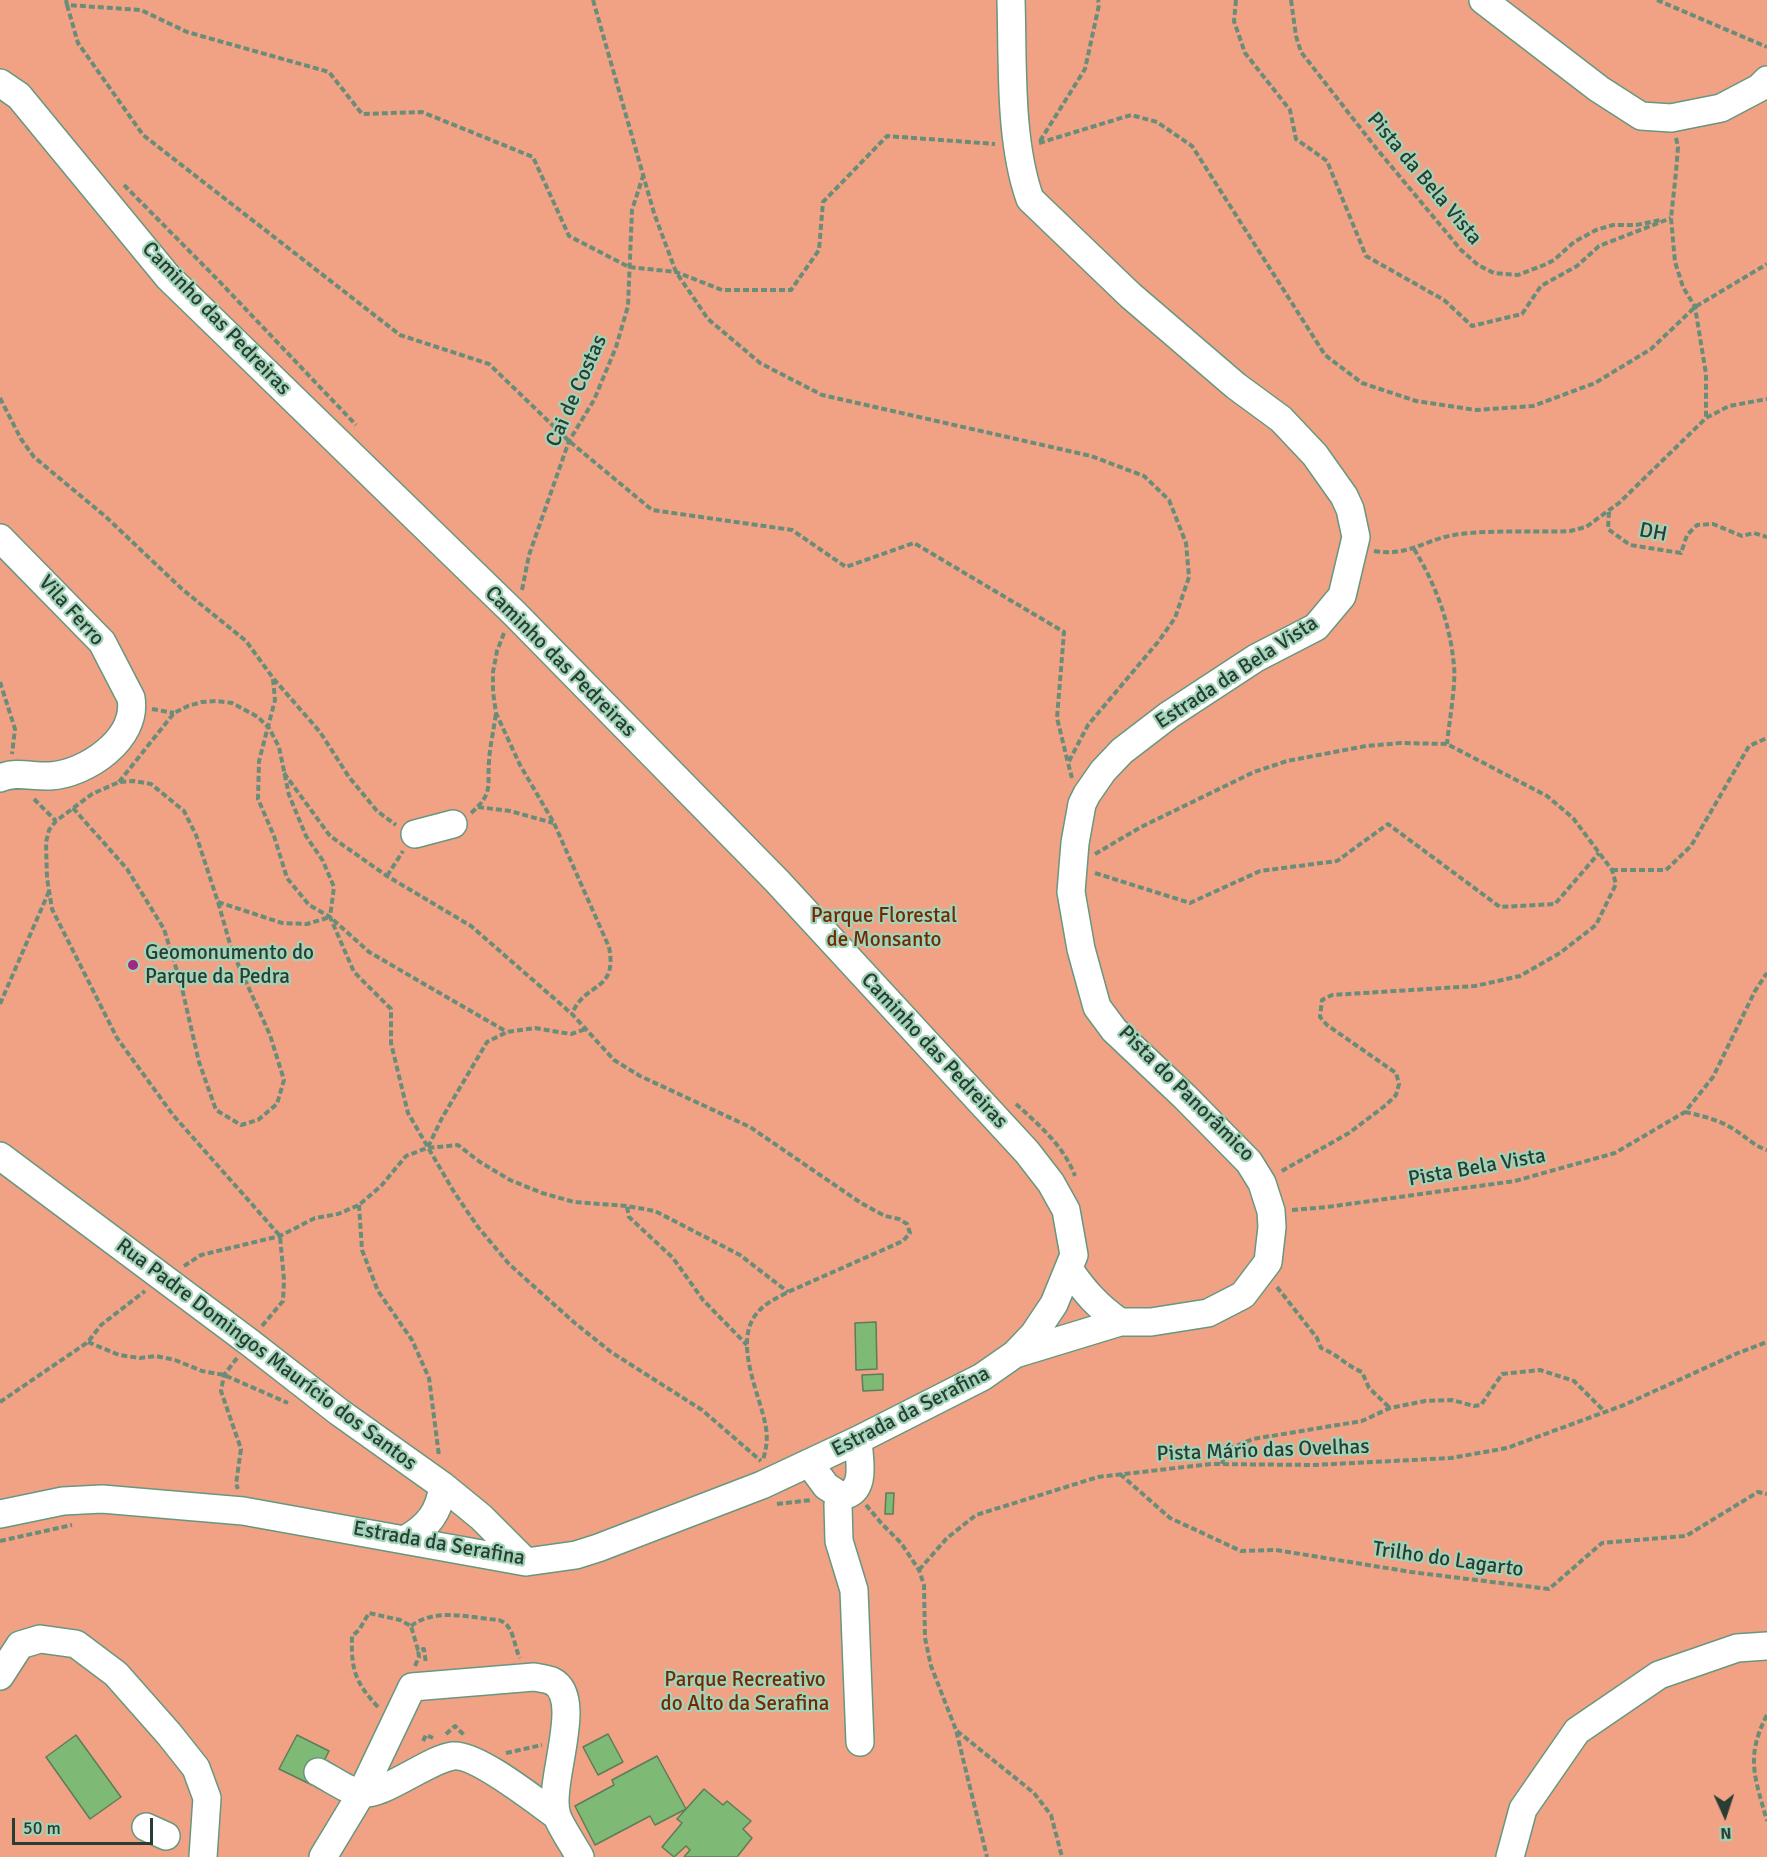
<!DOCTYPE html>
<meta charset="utf-8">
<style>
body{margin:0}
#map{position:relative;width:1767px;height:1857px;overflow:hidden;background:#a1d3b8;font-family:Signika,sans-serif}
canvas{display:block}
.north{position:absolute;left:1695px;top:1785px;width:60px;height:60px;-webkit-text-stroke:4px #a1d3b8;paint-order:stroke;rotate:177deg;font-size:16px;font-weight:700;line-height:24px;text-align:center;color:#293d32}
.north::after{content:'';display:block;margin:auto;width:21px;height:27px;background:#293d32;clip-path:polygon(50% 0,100% 100%,50% 72%,0 100%)}
.scale{position:absolute;left:12px;top:1818px;width:141px;height:27px;box-sizing:border-box;border:3px solid #293d32;border-top:0;padding-left:8px;font-size:18px;line-height:21px;white-space:nowrap;color:#293d32;-webkit-text-stroke:4px #a1d3b8;paint-order:stroke}
</style>
<div id="map">
<canvas width="1767" height="1857"></canvas>
<div class="north">N</div>
<div class="scale">50 m</div>
</div>
<script>
const g = document.querySelector('canvas').getContext('2d');
g.lineJoin = 'round';
function paint(path, color) { g.fillStyle = color; g.fill(path, 'evenodd'); }
function trace(path, color, width, dash) { g.strokeStyle = color; g.lineWidth = width; g.lineCap = dash ? 'butt' : 'round'; g.setLineDash(dash || []); g.stroke(path); }
function write(font, color, halo, rows, align = 'center') {
  g.font = font + ' Signika,sans-serif'; g.lineWidth = 4.5; g.setLineDash([]); g.textBaseline = 'middle'; g.strokeStyle = halo; g.fillStyle = color; for (const [text, x, y, turn = 0] of rows) {
    g.save(); g.translate(x, y); g.rotate((+turn || 0) * Math.PI / 180); g.textAlign = isNaN(turn) ? turn : align; if (halo) g.strokeText(text, 0, 0); g.fillText(text, 0, 0); g.restore();
  }
}
paint(new Path2D(`
 M0,0H1767V1857H0Z`), '#f1a285');
const building = new Path2D(`
 M876,1322L877,1369L856,1370L855,1323Z
 M883,1374V1390L863,1391L862,1375Z
 M886,1493H894L893,1514H885Z
 M608,1734L623,1762L598,1775L583,1747Z
 M76,1735L121,1797L90,1819L46,1757Z
 M297,1735L329,1751L312,1785L279,1769Z
 M657,1756L686,1809L655,1825L650,1816L595,1845L575,1806L614,1785L612,1780Z
 M704,1789L723,1805L727,1801L751,1821L743,1829L752,1838L737,1857H684L690,1850L686,1846L674,1857L662,1847L682,1823L677,1819Z`);
paint(building, '#7eba76');
trace(building, '#5d7c59', 1.5);
const minor = new Path2D(`
 M1011,0C1013,63 1009,140 1030,199L1130,295L1236,386L1281,419L1315,455L1344,496L1350,509L1356,537L1342,596L1316,627L1256,658L1169,715L1122,751L1103,771L1087,794L1082,804L1075,843L1071,892L1081,949L1097,1007L1114,1030L1185,1097L1249,1162L1262,1183L1271,1211L1272,1227L1268,1262L1243,1295L1208,1313L1151,1322H1120L1015,1354
 M1483,0L1599,89L1641,116L1671,118L1721,108L1759,88L1767,80
 M0,83L19,96L168,277L515,614L777,881L1027,1152L1051,1183L1066,1210L1074,1255L1054,1304L1034,1334L1015,1354L982,1377L858,1440L762,1485L598,1548L576,1555L526,1562L243,1511L102,1499L63,1501L0,1514
 M0,538L102,642L131,698C138,739 86,774 50,776C33,777 16,771 0,778
 M415,834L453,824
 M0,1156L249,1342L339,1412L443,1486L481,1517L526,1562
 M1069,1269C1084,1291 1098,1307 1120,1322
 M809,1463L826,1486L841,1496C868,1492 859,1460 858,1440
 M841,1496L838,1505L839,1541L854,1590L860,1742
 M406,1539C429,1526 439,1512 443,1486
 M0,1676L20,1645L40,1639L76,1644L116,1674L169,1734L196,1768L207,1798L203,1857
 M318,1772C330,1778 348,1791 359,1793C382,1798 428,1759 453,1756C476,1753 537,1802 557,1816
 M146,1827L166,1836
 M323,1857L361,1794L412,1687L534,1677C539,1678 547,1679 552,1681C586,1698 546,1784 557,1816C561,1827 574,1846 580,1857
 M1510,1857L1523,1809L1577,1731L1659,1675L1737,1648L1767,1646`);
trace(minor, '#67977e', 30);
trace(new Path2D(`
 M66,0L67,5L141,10L187,32L329,72L362,114L422,112L533,157L569,236L629,267L676,272L722,290H791L819,250L823,202L887,136L995,144
 M593,0L654,213L676,272L708,319L760,363L822,395L1091,456L1144,476L1169,500L1186,543L1189,577L1175,618L1158,642L1088,725L1068,763L1072,778
 M1236,0L1234,21L1245,53L1290,110L1296,139L1327,161L1366,256L1444,300L1472,326L1522,314L1541,286L1577,266L1599,246L1671,218
 M1291,0L1296,36L1301,52L1376,148L1461,250L1478,265L1494,273L1518,275L1544,265L1554,260L1574,242L1596,230L1613,225H1636L1661,220
 M1657,0L1767,47
 M67,5L78,43L143,135L400,335L489,364L569,441L652,510L792,530L846,567L914,543L1064,632L1057,718L1068,763
 M1676,138L1678,147L1676,172L1671,218L1675,262L1683,287L1695,307L1706,374V418
 M1040,141L1085,69L1099,5L1098,0
 M1039,143L1131,115L1157,122L1192,146L1325,355L1362,383L1416,401L1476,410L1533,406L1595,383L1651,349L1695,307L1767,264
 M124,185L218,280L356,425
 M0,398L21,439L34,457L106,517L182,589L246,641L273,678L320,732L349,777L377,811L396,825
 M1609,512L1608,529L1630,545L1681,553L1687,535L1697,525L1713,524L1742,536L1754,533L1767,537
 M1414,549C1436,585 1450,623 1454,666C1456,686 1449,722 1447,744
 M1374,551C1408,557 1424,540 1454,535C1492,529 1532,533 1570,531L1586,527L1619,503L1706,418L1729,406L1767,399
 M522,590L529,555L569,441L594,400L616,347L628,306L632,210L643,176
 M504,633L497,651L493,672V692L496,713L520,765L554,823L609,947C618,993 585,981 572,1014
 M273,679L275,700L259,761L258,799L274,836L287,878L309,905L330,917L369,952L507,1032
 M0,682L15,729L12,754
 M152,709L174,713
 M284,773L330,836L387,876L471,926L572,1014L614,1060L640,1076L750,1127L861,1203L885,1216L899,1219L907,1224L910,1233L903,1241L788,1292C777,1298 765,1303 757,1313C732,1343 761,1396 766,1428C768,1440 766,1449 763,1460
 M119,782L174,713L188,706L202,702L217,701L232,703L258,717L269,728L279,747L289,795L306,836L323,861L334,887L330,917L354,972L391,1009V1043L408,1113L454,1192L478,1227L509,1264L576,1324L611,1352L702,1410L761,1461
 M34,799L56,821
 M478,807L510,811L553,823
 M73,808L127,869L164,929L181,984L199,1062L216,1110L241,1125L258,1120L277,1104L284,1080L270,1035L232,951L218,902
 M471,813C494,793 487,786 489,761C490,745 494,729 496,713
 M1095,854L1141,827L1254,772L1287,761L1366,746L1400,743L1447,744L1547,796L1573,818L1612,870L1616,884L1596,925L1560,953L1520,976L1475,986L1332,995L1322,1000L1320,1017L1327,1025L1396,1073L1399,1084L1396,1095L1386,1105L1349,1133L1280,1172
 M1612,870H1666L1691,846L1749,746L1767,738
 M1095,873L1190,903L1260,871L1337,861L1388,824L1500,907L1555,904L1599,853
 M387,876L403,851
 M0,1004L50,889
 M1016,1104C1039,1125 1064,1146 1075,1176
 M1685,1112C1702,1116 1720,1120 1735,1130C1746,1137 1754,1146 1767,1150
 M428,1147L442,1118L487,1042L507,1032L535,1028L571,1034L586,1029
 M359,1205L362,1250L378,1291L412,1340L429,1378L439,1456
 M627,1207L629,1217L673,1258L703,1300L747,1345
 M1292,1210L1327,1207L1515,1181L1615,1153L1685,1112L1713,1077L1755,991L1767,973
 M184,1266L201,1255L280,1236L315,1218L338,1214L359,1205L381,1186L406,1156L427,1148L458,1145L480,1162L510,1180L542,1193L574,1202L627,1206L655,1211L740,1255L788,1292
 M1277,1287L1317,1338L1321,1348C1337,1354 1347,1366 1362,1372L1369,1388L1390,1408
 M262,1326L283,1301L284,1280L280,1236L173,1115L117,1038L52,909L47,878L46,842L49,830L56,821L92,794L119,782L134,781L151,784L184,811L196,835L218,902L282,923L307,924L330,917
 M88,1342L119,1355L140,1358L156,1356L175,1360L202,1371L224,1375L288,1403
 M237,1358L224,1375L221,1391L241,1449L236,1484L238,1489
 M0,1402L88,1342L101,1325L145,1291
 M1222,1464L1226,1450L1253,1439L1362,1421L1390,1408L1425,1401L1452,1400L1474,1406L1481,1405L1502,1374L1540,1370L1574,1381L1604,1411
 M1120,1474L1170,1518L1241,1551L1276,1550L1411,1572L1549,1589L1602,1543L1686,1536L1758,1492L1767,1494
 M777,1504L811,1500
 M866,1505L882,1524L901,1543L919,1570L924,1585L925,1638L931,1666L956,1730L987,1857
 M0,1541L72,1525
 M919,1570L947,1538L976,1515L1098,1477L1211,1464L1314,1465L1451,1458L1507,1448L1624,1405L1738,1353L1767,1342
 M411,1626C436,1607 470,1618 499,1620C515,1626 513,1645 520,1658
 M415,1666L419,1657L418,1650
 M378,1707C355,1682 351,1670 352,1636L359,1630L369,1613L400,1620L411,1626L418,1650L424,1649L426,1664
 M1767,1715C1745,1757 1755,1778 1767,1821
 M957,1731L1034,1793L1051,1815L1062,1857
 M446,1734L455,1726L464,1735
 M423,1741L426,1735L433,1738
 M506,1753L542,1745`), '#698d79', 4, [6, 3]);
trace(minor, '#fff', 27);
for (const [x, y, r, color] of [
 [133,965,6,"#a1287f"]
]) { const dot = new Path2D(); dot.arc(x, y, r, 0, 2 * Math.PI); g.fillStyle = color; g.fill(dot); trace(dot, '#a1d3b8', 2); }
write('21px', '#293d32', '#a1d3b8', [
 ["Pista da Bela Vista",1424,179,50],
 ["Caminho das Pedreiras",216,319,46],
 ["Cai de Costas",577,391,-66],
 ["DH",1653,533,11],
 ["Vila Ferro",71,611,48],
 ["Caminho das Pedreiras",560,662,45],
 ["Estrada da Bela Vista",1237,673,-33],
 ["Caminho das Pedreiras",934,1051,47],
 ["Pista do Panorâmico",1186,1094,45],
 ["Pista Bela Vista",1477,1168,-10],
 ["Rua Padre Domingos Maurício dos Santos",266,1355,37],
 ["Estrada da Serafina",911,1412,-27],
 ["Pista Mário das Ovelhas",1263,1451,-2],
 ["Estrada da Serafina",439,1544,10],
 ["Trilho do Lagarto",1448,1560,8]
]);
write('21px', '#752903', '#a1d3b8', [
 ["Parque Florestal",884,916],
 ["de Monsanto",884,940],
 ["Parque Recreativo",745,1680],
 ["do Alto da Serafina",745,1704]
]);
write('21px', '#293d32', '#a1d3b8', [
 ["Geomonumento do",145,953],
 ["Parque da Pedra",145,977]
], 'left');
</script>
